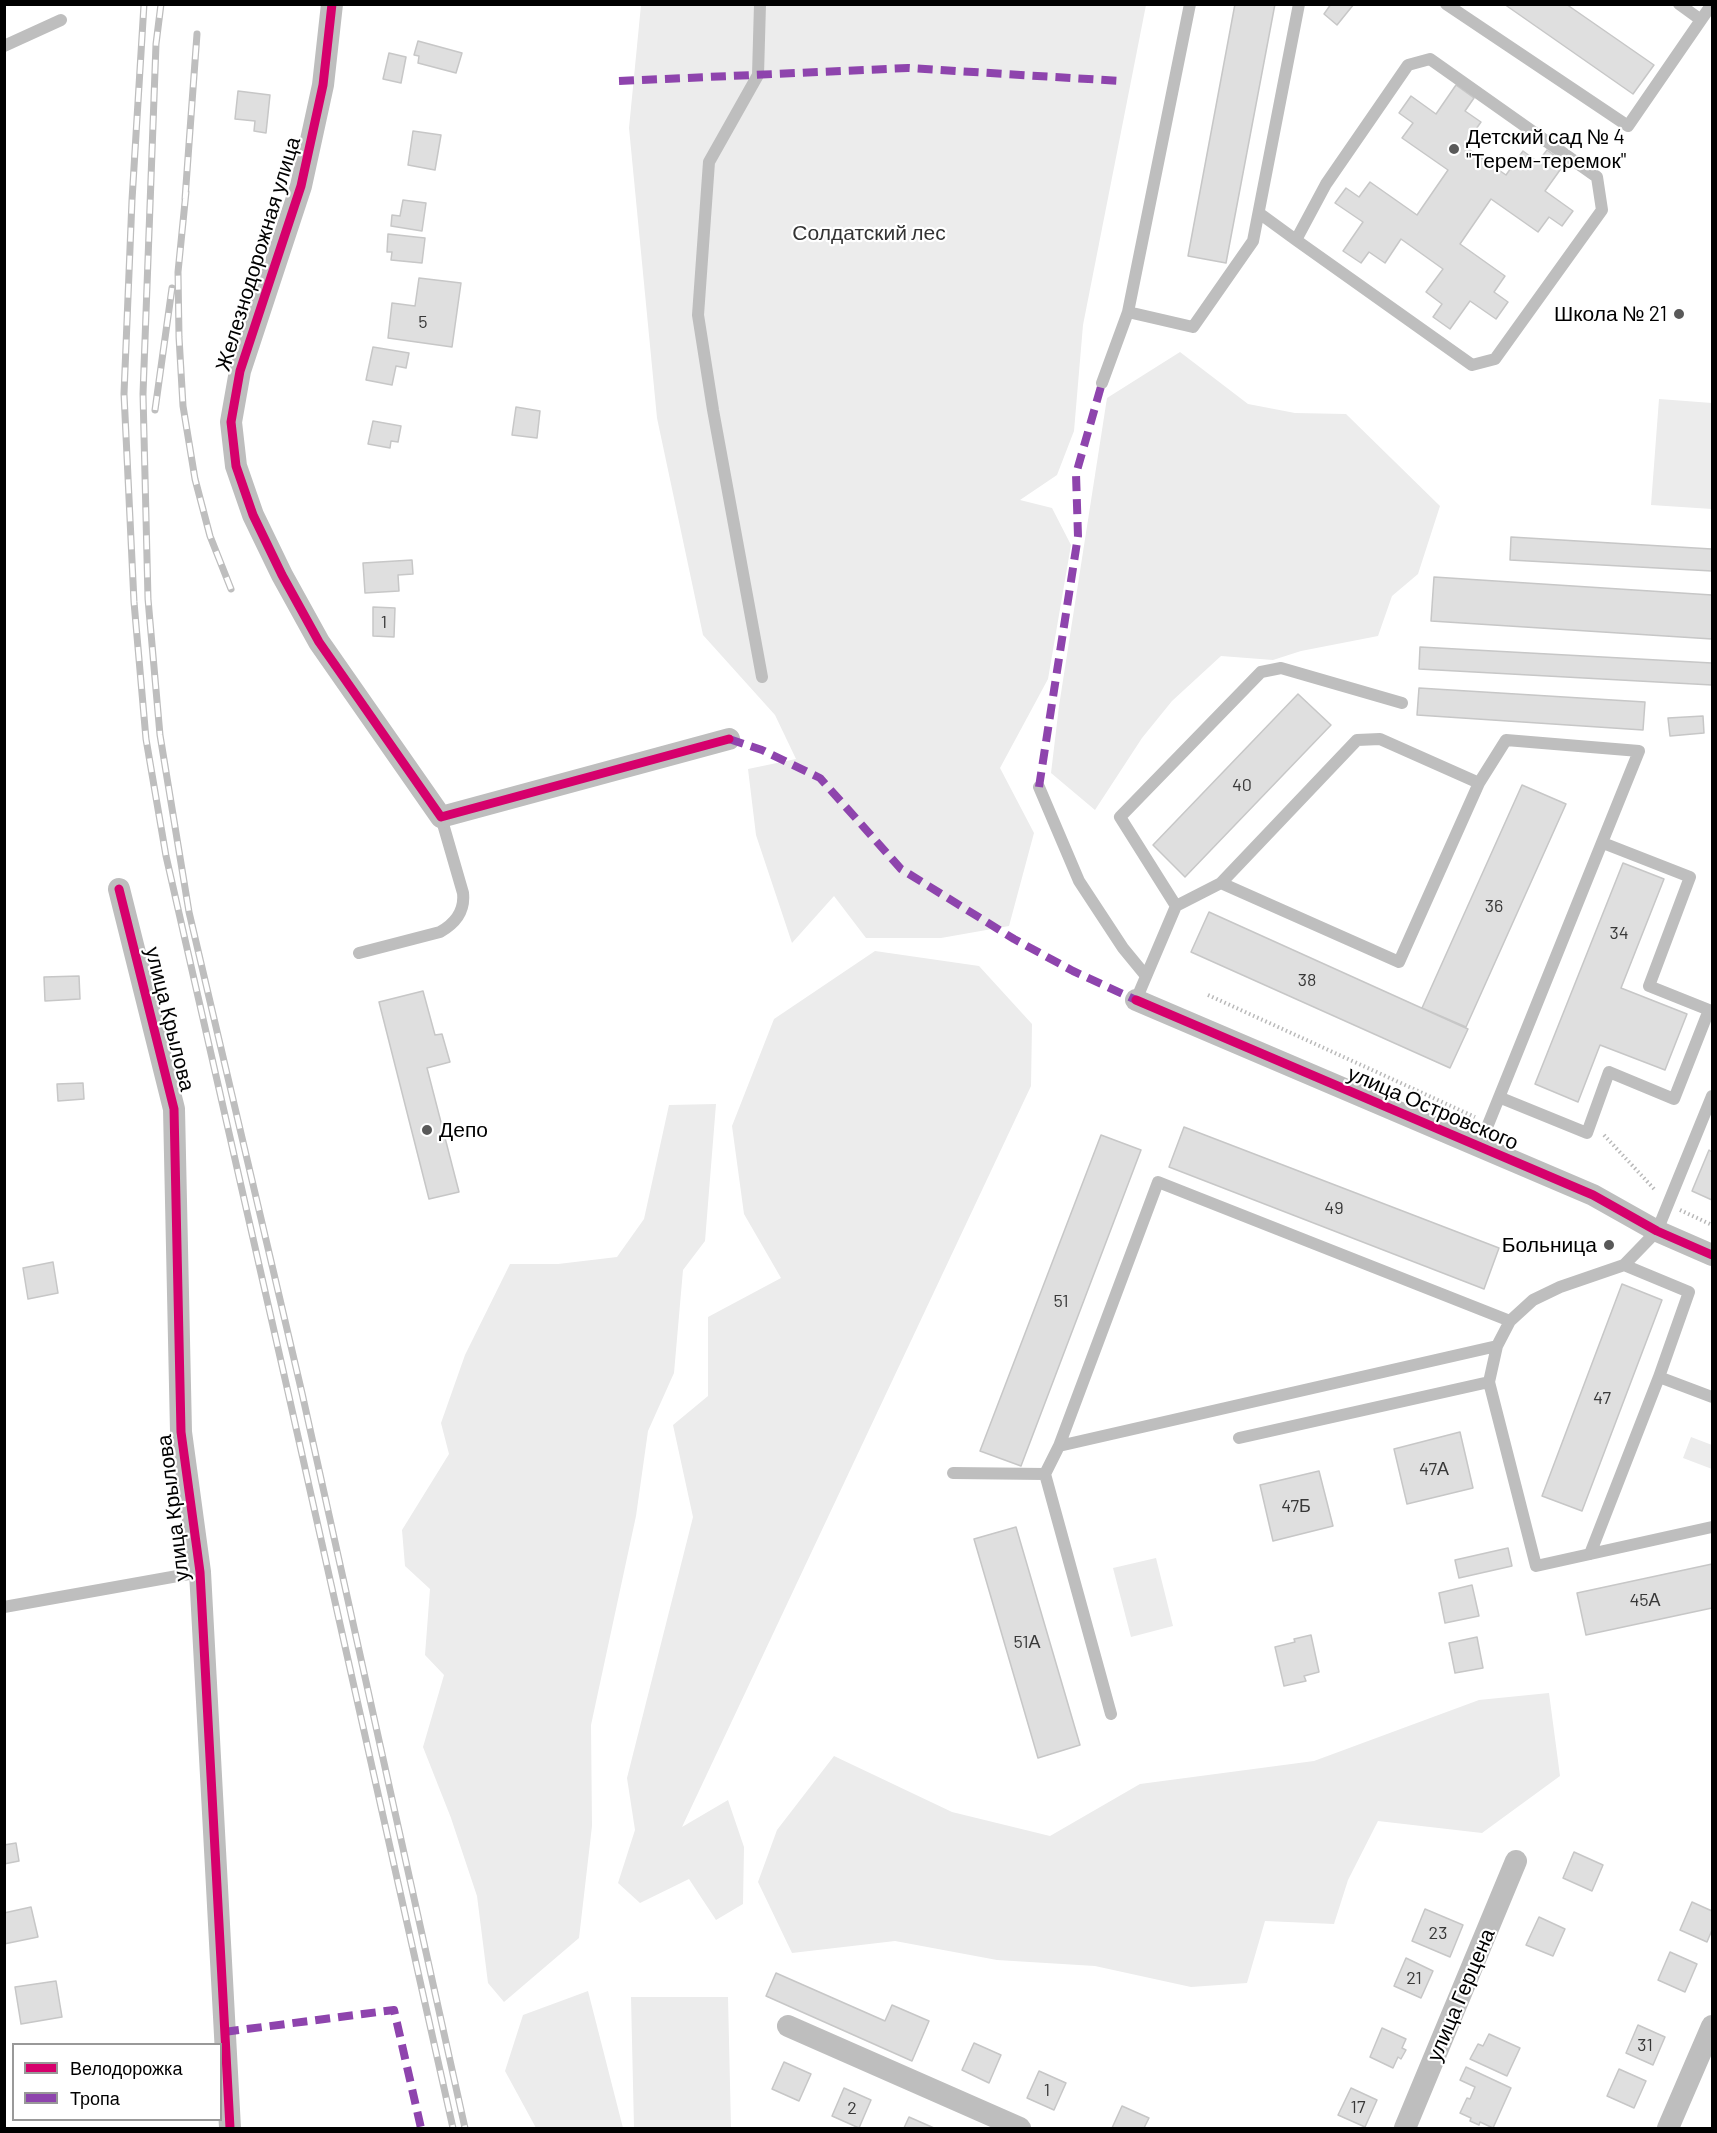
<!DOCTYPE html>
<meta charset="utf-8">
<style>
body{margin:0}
#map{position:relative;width:1717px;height:2133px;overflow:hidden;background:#fff;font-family:Barlow,sans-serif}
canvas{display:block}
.frame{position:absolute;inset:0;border:6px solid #000;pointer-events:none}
.legend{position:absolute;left:12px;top:2043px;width:210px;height:78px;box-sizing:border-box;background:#fff;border:2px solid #999;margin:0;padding:8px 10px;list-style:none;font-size:18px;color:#000}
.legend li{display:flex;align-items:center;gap:12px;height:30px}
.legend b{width:30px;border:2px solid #999}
</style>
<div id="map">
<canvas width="1717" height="2133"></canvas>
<div class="frame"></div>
<ul class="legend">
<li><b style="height:8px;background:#d6006c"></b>Велодорожка</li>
<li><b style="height:8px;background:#8e44ad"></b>Тропа</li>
</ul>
</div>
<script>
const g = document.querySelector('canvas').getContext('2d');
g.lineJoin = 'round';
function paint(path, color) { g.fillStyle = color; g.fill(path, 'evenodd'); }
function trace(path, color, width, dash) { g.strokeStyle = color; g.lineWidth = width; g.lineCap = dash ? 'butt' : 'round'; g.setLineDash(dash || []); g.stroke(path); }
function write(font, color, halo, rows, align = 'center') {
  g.font = font + ' Barlow,sans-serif'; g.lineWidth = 4.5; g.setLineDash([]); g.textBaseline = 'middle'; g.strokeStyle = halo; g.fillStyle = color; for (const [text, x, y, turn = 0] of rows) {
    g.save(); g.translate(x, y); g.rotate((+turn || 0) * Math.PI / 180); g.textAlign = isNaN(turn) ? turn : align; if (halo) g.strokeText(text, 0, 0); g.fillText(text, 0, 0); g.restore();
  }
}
paint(new Path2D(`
 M641,5H1146L1083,325L1074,431L1057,475L1020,500L1052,508L1071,545L1048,679L1000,768L1034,833L1009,926L941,938H866L834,896L792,943L756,835L748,769L796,759L775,715L703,635L657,418L629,128Z
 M1180,352L1248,404L1295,413L1346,414L1440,506L1418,574L1392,596L1378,636L1301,651L1273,660L1221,656L1172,701L1142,738L1095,810L1051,773L1059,706L1107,398Z
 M1659,399L1712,403V509L1651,505Z
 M875,951L979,966L1032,1024L1031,1086L682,1827L728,1800L744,1847L743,1904L716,1920L689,1879L640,1903L618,1883L635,1830L627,1778L693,1517L673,1425L708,1396V1317L781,1278L744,1214L732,1126L774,1019Z
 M716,1104L705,1241L683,1270L674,1373L648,1431L636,1516L591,1725L592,1826L579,1938L504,2002L488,1983L477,1896L451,1818L423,1747L444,1675L425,1655L430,1589L405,1566L402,1530L449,1454L441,1423L465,1355L510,1264H558L617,1257L644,1219L669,1105Z
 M1691,1437L1712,1445V1469L1683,1458Z
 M1156,1558L1173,1626L1131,1637L1113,1568Z
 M1549,1693L1560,1776L1482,1833L1378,1821L1348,1880L1334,1924L1265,1921L1247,1983L1191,1987L1095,1966L997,1960L895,1941L792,1953L758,1882L777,1830L834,1756L952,1812L1050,1836L1140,1784L1314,1761L1479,1700Z
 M588,1991L623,2128H536L505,2071L523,2015Z
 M631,1997H728L731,2128H634Z`), '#ececec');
const building = new Path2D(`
 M1235,4H1275L1226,263L1188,256Z
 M1331,4H1354L1337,25L1324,14Z
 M1504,4H1566L1654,65L1633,94Z
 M418,41L462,53L456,73L418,63L419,56L414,55Z
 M389,53L406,57L401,83L383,79Z
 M1456,85L1474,98L1465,111L1481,122L1464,146L1506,175L1523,151L1538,162L1547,150L1565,163L1545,191L1573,211L1562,226L1549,217L1538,232L1491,199L1460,244L1505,276L1494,292L1508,302L1496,319L1470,301L1450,329L1433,317L1442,304L1426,292L1443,269L1401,239L1385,263L1369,252L1361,263L1343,251L1363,222L1335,203L1346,188L1359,197L1370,182L1417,215L1448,170L1402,138L1413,123L1399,113L1411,96L1436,114Z
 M238,91L270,95L266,133L254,131L255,121L235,119Z
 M413,131L441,135L435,170L408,165Z
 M403,200L426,203L422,231L391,226L392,215L400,216Z
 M388,234L425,238L422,263L391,260L392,252H387Z
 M419,278L461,283L452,347L388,338L392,303L415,306Z
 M373,347L409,353L406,368L396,366L392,385L366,380Z
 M516,407L540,411L537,438L512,435Z
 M373,421L401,426L398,442L391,441L390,448L368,444Z
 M1511,537L1712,549V571L1510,560Z
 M412,560L413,574L398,575L399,591L365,593L363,563Z
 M1434,577L1712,595V639L1431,621Z
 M373,607L395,608L394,637L373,636Z
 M1420,647L1712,663V685L1419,669Z
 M1419,688L1645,702L1643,730L1417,715Z
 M1298,694L1331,725L1185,877L1153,845Z
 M1703,716L1704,733L1670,736L1668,718Z
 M1522,785L1566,804L1466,1027L1422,1008Z
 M1623,863L1664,879L1621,988L1687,1014L1665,1070L1600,1045L1578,1102L1535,1084Z
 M1209,912L1468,1029L1450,1068L1191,952Z
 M79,976L80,999L45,1001L44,977Z
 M423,991L435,1035L442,1034L450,1062L427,1068L459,1192L429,1199L379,1002Z
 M83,1083L84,1099L58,1101L57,1084Z
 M1184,1127L1499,1248L1484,1289L1169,1167Z
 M1101,1135L1141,1150L1021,1466L980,1451Z
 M1709,1150L1712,1152V1200L1692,1191Z
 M53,1262L58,1293L28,1299L23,1268Z
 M1622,1284L1662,1300L1582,1511L1542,1496Z
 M1460,1432L1473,1488L1407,1504L1394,1449Z
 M1319,1471L1333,1526L1273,1541L1260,1485Z
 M1016,1527L1080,1745L1038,1758L974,1539Z
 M1508,1548L1512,1566L1459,1578L1455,1560Z
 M1712,1564V1608L1586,1635L1577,1593Z
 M1472,1585L1479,1616L1445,1623L1439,1593Z
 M1311,1635L1319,1672L1304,1676L1306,1681L1284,1686L1275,1647L1295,1642L1294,1639Z
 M1477,1637L1483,1668L1455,1673L1449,1643Z
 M16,1843L19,1861L4,1864V1845Z
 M1574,1852L1603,1865L1592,1891L1563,1878Z
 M1692,1902L1712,1911V1930L1707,1942L1680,1930Z
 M31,1907L38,1937L4,1944V1913Z
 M1425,1909L1463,1925L1450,1957L1412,1941Z
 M1539,1917L1565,1929L1553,1956L1526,1945Z
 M1670,1952L1697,1964L1685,1992L1658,1980Z
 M1406,1958L1433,1971L1421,1998L1394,1986Z
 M776,1973L885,2021L892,2005L929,2021L912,2061L766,1996Z
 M56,1981L62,2017L21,2024L15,1987Z
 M1638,2025L1665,2037L1653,2065L1626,2053Z
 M1382,2028L1406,2039L1402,2048L1406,2050L1401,2059L1398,2057L1393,2068L1370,2057Z
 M1489,2034L1520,2048L1507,2076L1470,2059L1478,2044L1483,2046Z
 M974,2043L1001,2055L989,2083L962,2070Z
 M784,2062L811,2074L799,2101L772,2089Z
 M1466,2067L1511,2088L1493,2128L1480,2122L1479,2125L1470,2121L1471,2118L1460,2113L1467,2098L1470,2099L1475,2087L1460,2080Z
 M1619,2069L1646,2081L1634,2108L1607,2096Z
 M1039,2071L1066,2083L1054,2110L1027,2098Z
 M844,2088L871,2100L859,2128L832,2116Z
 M1351,2088L1377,2100L1365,2127L1338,2115Z
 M1122,2106L1149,2118L1144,2128H1112Z
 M909,2117L934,2128H904Z`);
paint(building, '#dfdfdf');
trace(building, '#c7c7c7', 1.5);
trace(new Path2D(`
 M1208,995L1475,1117
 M1604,1135L1656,1191
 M1680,1210L1712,1225`), '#b9b9b9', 4, [1.5, 3]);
trace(new Path2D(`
 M760,4L758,75L709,162L698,315L713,410L762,677
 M1190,4L1128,312L1193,327L1253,241L1299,4
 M1446,4L1628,126L1712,4
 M1679,4L1701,20
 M4,46L61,20
 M1259,213L1296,240L1472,365L1495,359L1602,210L1597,177L1430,59L1408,65L1326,184L1296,240
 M1102,383L1128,312
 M1039,787L1079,881L1123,948L1146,976
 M1221,883L1399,962L1479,783L1506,740L1639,751L1479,1147
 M1176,906L1221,883L1357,740L1380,739L1479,783
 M359,953L440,932C456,923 465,911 463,893L441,817
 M1136,1000L1176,906L1120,817L1261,672L1281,668L1402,703
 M1501,1098L1587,1133L1609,1072L1674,1099L1709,1010L1649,986L1690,877L1603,843
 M1624,1265L1689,1292L1659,1377L1712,1397
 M1489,1382L1536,1566L1712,1527
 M1239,1438L1489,1382L1497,1346L1510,1321L1533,1300L1560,1287L1624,1265L1657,1231L1712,1096
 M1059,1446L1158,1182L1510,1321
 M953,1473L1045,1474
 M1590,1554L1659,1377
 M4,1607L200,1572
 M1111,1714L1045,1474L1059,1446L1497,1346`), '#bebebe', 12);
trace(new Path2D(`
 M332,4L323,85L301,186L240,371L231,422L236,466L253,515L282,575L319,642L441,817L729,739
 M119,889L174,1109L181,1432L200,1572L230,2128
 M1136,1000L1593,1195L1657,1231L1712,1255
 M788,2026L1020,2128
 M1405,2128L1516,1861
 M1668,2128L1712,2026`), '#bebebe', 22);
const rail = new Path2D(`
 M144,4L132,200L124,394L134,602L146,739L166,856L288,1392L453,2128
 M161,4L156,44L143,394L148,599L160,735L189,912L302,1393L465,2128
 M186,192L178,272L179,337L183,406L195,479L210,536L231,589
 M185,199L197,34
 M155,410L172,288`);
trace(rail, '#bebebe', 7);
trace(rail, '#fff', 4.5, [14]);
trace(new Path2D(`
 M619,81L908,68L1120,81
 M729,739L762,750L820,778L901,869L1014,939L1073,971L1136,1000
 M1039,787L1078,536L1076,474L1102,383
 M224,2032L394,2010L421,2128`), '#8e44ad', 8, [15, 8]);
trace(new Path2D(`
 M332,4L323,85L301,186L240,371L231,422L236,466L253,515L282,575L319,642L441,817L729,739
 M119,889L174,1109L181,1432L200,1572L230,2128
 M1136,1000L1593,1195L1657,1231L1712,1255`), '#d6006c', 9);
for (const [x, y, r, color] of [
 [1454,149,6,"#595959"],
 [1679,314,6,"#595959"],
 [427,1130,6,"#595959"],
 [1609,1245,6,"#595959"]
]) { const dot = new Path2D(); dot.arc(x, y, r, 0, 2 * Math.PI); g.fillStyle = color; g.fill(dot); trace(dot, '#fff', 2); }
write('18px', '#383838', null, [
 ["5",423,322],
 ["1",384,622],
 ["40",1242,785],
 ["36",1494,906],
 ["34",1619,933],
 ["38",1307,980],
 ["49",1334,1208],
 ["51",1061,1301],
 ["47",1602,1398],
 ["47А",1434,1469],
 ["47Б",1296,1506],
 ["45А",1645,1600],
 ["51А",1027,1642],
 ["23",1438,1933],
 ["21",1414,1978],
 ["31",1645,2045],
 ["1",1047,2090],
 ["17",1358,2107],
 ["2",852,2108]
]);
write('21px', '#000', '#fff', [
 ["Детский сад № 4",1466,137],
 ["\"Терем-теремок\"",1466,161],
 ["Школа № 21",1667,314,"right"],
 ["Депо",439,1130],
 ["Больница",1597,1245,"right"]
], 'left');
write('21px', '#333', '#fff', [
 ["Солдатский лес",869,233]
]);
write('21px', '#000', '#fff', [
 ["Железнодорожная улица",258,254,-73],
 ["улица Крылова",170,1019,76],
 ["улица Островского",1433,1108,23],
 ["улица Крылова",173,1508,-97],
 ["улица Герцена",1461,1995,-67]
]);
</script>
